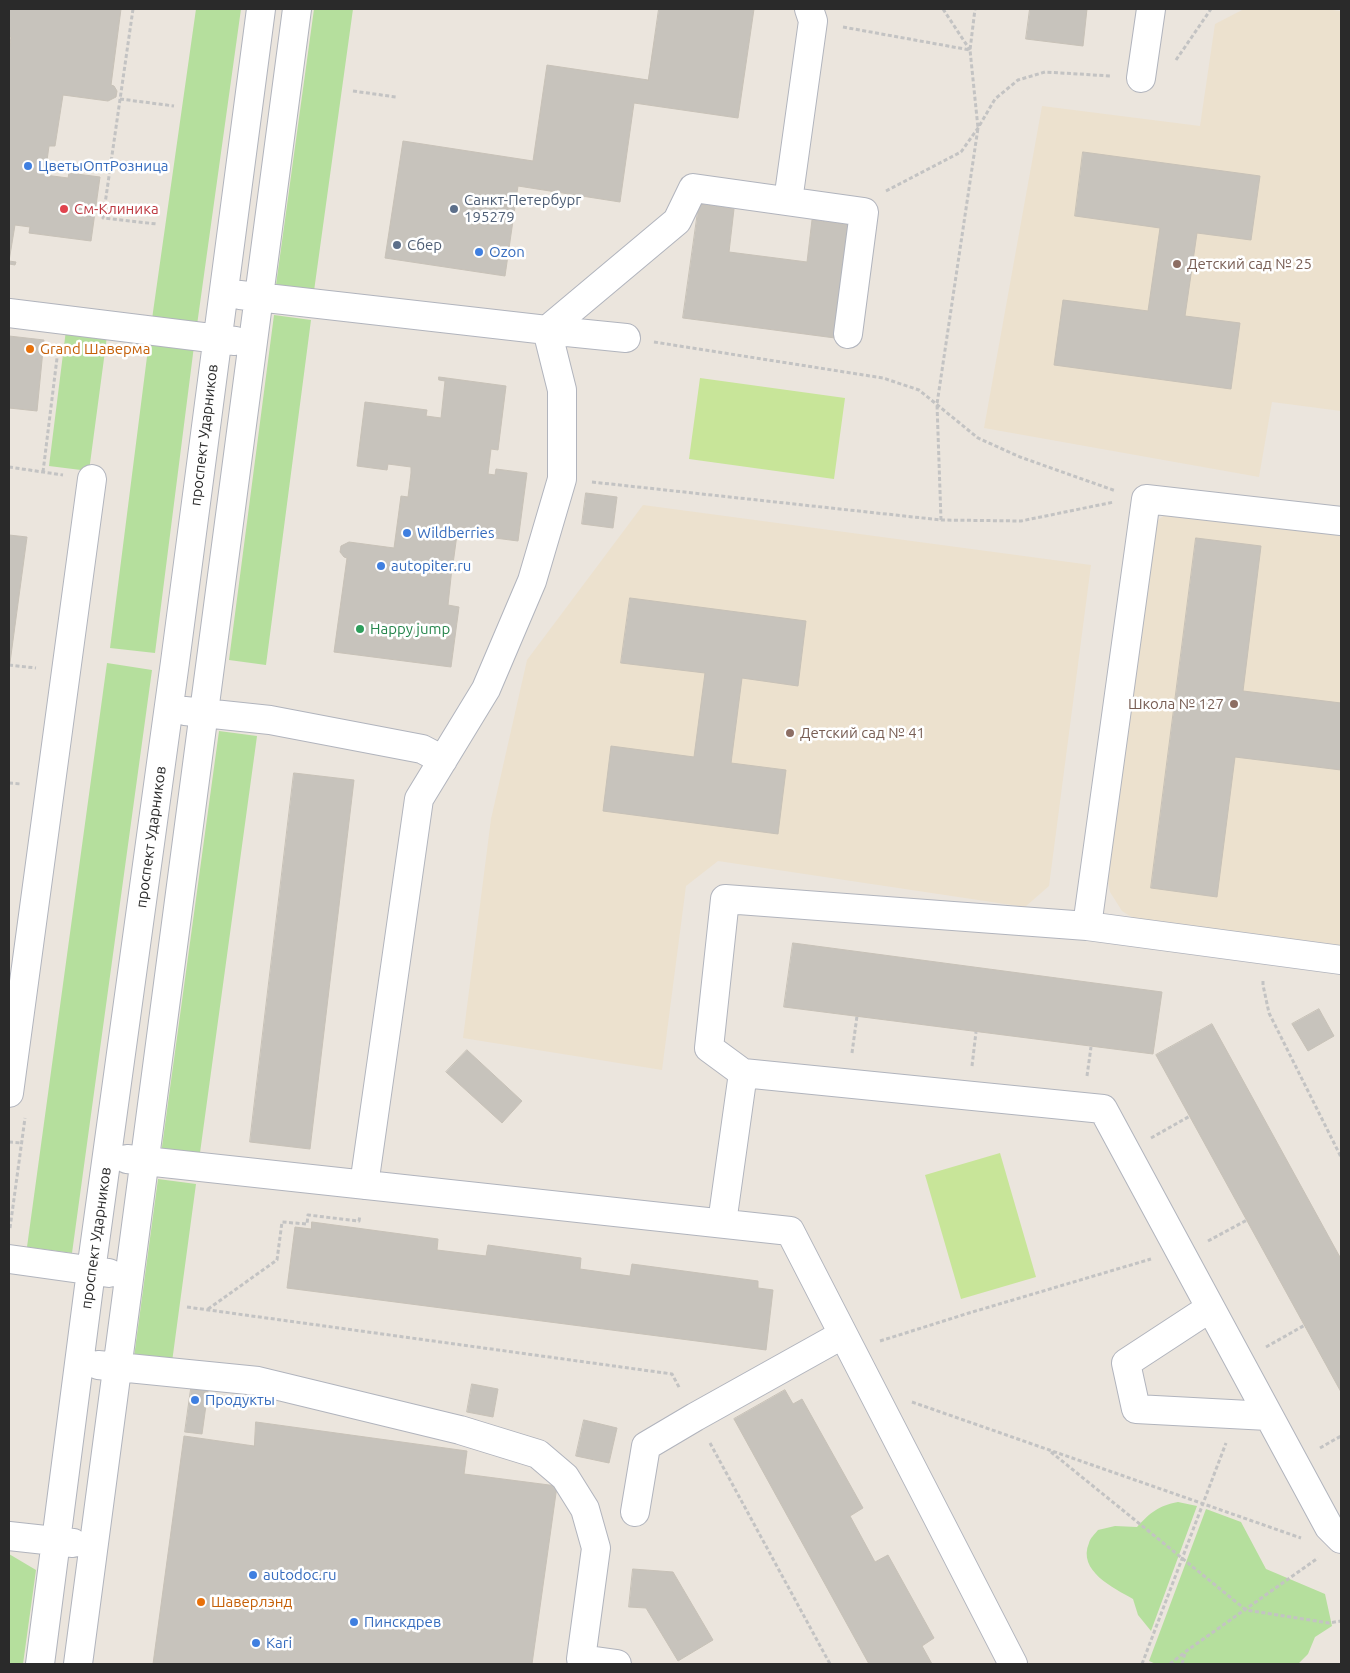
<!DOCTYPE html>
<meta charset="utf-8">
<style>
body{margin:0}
#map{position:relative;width:1350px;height:1673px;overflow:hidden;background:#ebe5dd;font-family:Ubuntu,sans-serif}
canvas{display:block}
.frame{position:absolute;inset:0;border:10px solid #2a2a2a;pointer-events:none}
</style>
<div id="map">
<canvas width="1350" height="1673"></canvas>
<div class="frame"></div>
</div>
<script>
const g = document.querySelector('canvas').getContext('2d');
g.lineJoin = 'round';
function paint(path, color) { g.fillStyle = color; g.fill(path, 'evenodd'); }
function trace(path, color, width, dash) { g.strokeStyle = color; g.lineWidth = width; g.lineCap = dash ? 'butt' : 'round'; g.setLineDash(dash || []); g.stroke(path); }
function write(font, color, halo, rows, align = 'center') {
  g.font = font + ' Ubuntu,sans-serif'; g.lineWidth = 5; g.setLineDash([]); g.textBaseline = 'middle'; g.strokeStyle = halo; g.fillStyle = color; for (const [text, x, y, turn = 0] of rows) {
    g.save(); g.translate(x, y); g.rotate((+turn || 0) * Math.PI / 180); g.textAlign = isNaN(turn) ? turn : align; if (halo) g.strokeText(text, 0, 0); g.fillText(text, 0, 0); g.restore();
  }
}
paint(new Path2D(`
 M1244,9H1324L1341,11V411L1272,402L1259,477L984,428L1042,106L1200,126L1215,24Z
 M643,505L1091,565L1049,886L1025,907L718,861L686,886L662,1070L463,1038L491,819L527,660Z
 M1166,514L1341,530V949L1141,923L1122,911L1110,892L1106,871L1154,523Z`), '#ece1ce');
paint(new Path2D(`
 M196,9H241L197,325L152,319Z
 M314,9H353L314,291L276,285Z
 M274,315L311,320L266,665L229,660Z
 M66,330L107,336L89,471L49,466Z
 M149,341L194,346L155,653L110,648Z
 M107,663L152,670L72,1253L27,1247Z
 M219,731L257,736L199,1160L161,1154Z
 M158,1179L196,1184L172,1362L134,1357Z
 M1178,1502L1197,1506L1151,1631L1138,1615L1133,1599C1114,1588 1077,1571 1089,1543C1090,1538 1095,1534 1098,1530L1115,1526L1137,1527C1151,1512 1158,1506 1178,1502Z
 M1206,1509L1241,1522L1266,1569L1325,1594L1332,1626L1315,1637L1308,1654L1298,1664H1156L1149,1661Z
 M9,1554L36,1570L23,1664H9Z`), '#b5df9d');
paint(new Path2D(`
 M700,378L845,398L834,479L689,459Z
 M1000,1153L1036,1277L961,1299L925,1175Z`), '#c8e599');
const building = new Path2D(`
 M9,9H121L111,85L114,86L117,91L116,97L108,101L63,95L55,146H49L45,175L68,178L69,173L100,177L91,241L29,233L30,227L15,225L9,261L16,262L15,265L9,264V50L11,37H9Z
 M659,9H754L738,118L634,103L620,202L518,186L505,276L385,258L403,141L533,161L547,65L648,80Z
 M1030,9H1087L1083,46L1026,39Z
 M1083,152L1260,176L1251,240L1197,233L1185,316L1240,323L1231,389L1054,365L1063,300L1148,311L1160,228L1075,216Z
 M699,204L734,209L729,252L807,262L812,220L850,225L835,338L683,318Z
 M9,336L44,340L37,411L9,408Z
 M439,377L506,386L498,450L491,449L488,474L495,475L496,469L527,473L518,541L487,537V531L458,527L453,564L459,565V568H452L448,605L459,607L451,667L334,652L347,558L344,557L340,552L341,546L349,542L394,548L401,496L408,497L411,473V467L388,464L387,470L357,466L365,402L427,410L426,416L441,418L445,381L439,380Z
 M586,493L617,497L613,528L582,524Z
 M9,535L27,537L9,670Z
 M1196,538L1261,546L1243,691L1341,703V770L1235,757L1217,897L1151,888Z
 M630,598L806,621L798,686L742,678L731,763L786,770L778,834L603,811L611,746L694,757L705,673L621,663Z
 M294,773L354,780L310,1149L250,1142Z
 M793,943L1162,992L1153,1054L784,1007Z
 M1319,1009L1334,1036L1308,1051L1292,1024Z
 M1212,1024L1341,1259V1392L1156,1055Z
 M467,1050L522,1101L502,1123L446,1072Z
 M312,1222L438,1239L437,1250L486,1256L488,1245L581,1258L580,1269L630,1276L632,1264L758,1281V1288L773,1290L766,1350L287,1288L295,1227L311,1229Z
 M472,1384L498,1389L493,1417L467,1412Z
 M191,1389L208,1391L202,1434L185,1432Z
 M785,1390L793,1404L802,1399L863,1508L850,1516L875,1562L888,1555L934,1638L922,1646L932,1664H869L734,1419Z
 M584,1420L617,1428L609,1463L576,1456Z
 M256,1422L467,1451L464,1474L557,1486L532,1664H153L184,1436L254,1446Z
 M633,1569L673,1572L713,1640L678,1661L646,1608L629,1607Z`);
paint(building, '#c7c3bc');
trace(building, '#c7c1b7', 1);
const minor = new Path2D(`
 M1141,78L1151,9
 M788,201L813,21L809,9
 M240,295L547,330L677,221L693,188L864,212L848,334
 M9,313L235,341
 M185,711L270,720L422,749L443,760
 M1087,926L1146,499L1341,521
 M1341,960L1087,926L725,899L709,1048L743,1073L1103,1109L1329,1527L1341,1539
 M9,1093L92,479
 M127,1159L790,1231L1013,1664
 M364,1185L419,799L486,689L532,581L562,479V390L547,330L626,338
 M722,1223L743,1073
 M9,1259L109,1273
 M1210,1308L1126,1363L1136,1409L1268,1416
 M98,1365L258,1381L460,1430L538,1454L565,1477L585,1509L596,1548L581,1659L617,1664
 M635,1512L646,1446L695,1417L842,1335
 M9,1536L73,1543
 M40,1664L91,1271L175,662L261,9
 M78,1664L297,9`);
trace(minor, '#b1b4bd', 30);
trace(new Path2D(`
 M133,9L103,218L157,224
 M943,9L970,50
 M843,27L970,50
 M1176,60L1211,9
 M353,91L396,97
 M120,99L174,106
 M886,191L961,152L978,128L995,99L1018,80L1045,72L1111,76
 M654,342L883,378L919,390L978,438L1020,457L1116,491
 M9,467L63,475
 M43,472L58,350
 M592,482L941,520L1021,521L1114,502
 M941,520L937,404L978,128L970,50L975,9
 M9,665L36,668
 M9,783L21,784
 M1263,981V985L1269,1013L1341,1157
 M852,1053L857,1016
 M972,1066L976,1032
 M1087,1076L1091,1047
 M1151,1138L1190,1116
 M9,1142L21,1143
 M10,1228L25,1118
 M1208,1241L1247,1220
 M187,1307L672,1374L680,1389
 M208,1309L277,1260L282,1222L307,1224L308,1215L359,1221L360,1215
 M880,1341L969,1313L1151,1259
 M1266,1347L1305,1325
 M912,1402L1301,1538
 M710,1443L830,1664
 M1320,1448L1341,1436
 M1051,1452L1246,1610L1329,1623L1341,1621
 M1142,1664L1226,1443
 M1170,1664L1185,1652L1318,1558
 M1182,1664L1185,1653`), '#c3c3c3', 3, [4, 2.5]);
trace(minor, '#fff', 28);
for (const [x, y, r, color] of [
 [28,166,5,"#3f7fe0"],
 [64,209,5,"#e0444e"],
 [454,209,5,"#5c6f8a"],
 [397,245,5,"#5c6f8a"],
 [479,252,5,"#3f7fe0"],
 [1177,264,5,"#8d6e63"],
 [30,349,5,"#e8710a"],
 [407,533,5,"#3f7fe0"],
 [381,566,5,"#3f7fe0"],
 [360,629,5,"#2e9e5b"],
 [1234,704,5,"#8d6e63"],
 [790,733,5,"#8d6e63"],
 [195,1400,5,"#3f7fe0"],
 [253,1575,5,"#3f7fe0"],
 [201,1602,5,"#e8710a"],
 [354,1622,5,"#3f7fe0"],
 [256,1643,5,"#3f7fe0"]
]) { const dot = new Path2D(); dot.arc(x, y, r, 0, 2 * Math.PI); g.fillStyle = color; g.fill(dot); trace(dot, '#fff', 2); }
write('15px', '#366cbe', '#fff', [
 ["ЦветыОптРозница",38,166],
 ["Ozon",489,252],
 ["Wildberries",417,533],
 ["autopiter.ru",391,566],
 ["Продукты",205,1400],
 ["autodoc.ru",263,1575],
 ["Пинскдрев",364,1622],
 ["Kari",266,1643]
], 'left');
write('15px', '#4e5e75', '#fff', [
 ["Санкт-Петербург",464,200],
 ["195279",464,217],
 ["Сбер",407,245]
], 'left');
write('15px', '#be3a42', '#fff', [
 ["См-Клиника",74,209]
], 'left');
write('15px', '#785e54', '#fff', [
 ["Детский сад № 25",1187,264],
 ["Школа № 127",1224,704,"right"],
 ["Детский сад № 41",800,733]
], 'left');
write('15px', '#c56008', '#fff', [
 ["Grand Шаверма",40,349],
 ["Шаверлэнд",211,1602]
], 'left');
write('15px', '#2a2a2a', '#fff', [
 ["проспект Ударников",204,435,-83],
 ["проспект Ударников",151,837,-82],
 ["проспект Ударников",96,1238,-82]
]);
write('15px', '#27864d', '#fff', [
 ["Happy jump",370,629]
], 'left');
</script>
